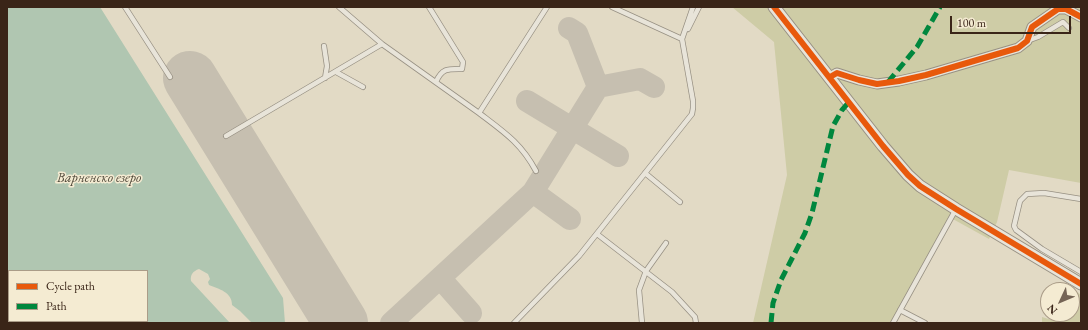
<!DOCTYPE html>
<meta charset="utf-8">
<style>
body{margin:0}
#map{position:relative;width:1088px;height:330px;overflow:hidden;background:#e2dac5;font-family:"EB Garamond",serif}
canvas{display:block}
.frame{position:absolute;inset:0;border:8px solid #3a2518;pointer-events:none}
.legend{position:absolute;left:8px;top:270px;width:140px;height:52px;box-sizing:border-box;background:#f4ebd2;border:1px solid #aa9c88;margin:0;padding:5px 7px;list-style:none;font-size:12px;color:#3a2518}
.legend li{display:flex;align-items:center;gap:8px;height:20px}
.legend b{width:20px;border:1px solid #aa9c88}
.north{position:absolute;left:1040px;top:282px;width:40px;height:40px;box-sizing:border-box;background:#f4ebd2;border:1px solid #aa9c88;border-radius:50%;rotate:226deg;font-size:11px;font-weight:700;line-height:16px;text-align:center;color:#3a2518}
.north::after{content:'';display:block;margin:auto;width:14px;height:18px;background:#756455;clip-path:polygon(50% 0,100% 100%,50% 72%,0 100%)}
.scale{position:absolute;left:950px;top:16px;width:121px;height:18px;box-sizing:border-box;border:2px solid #3a2518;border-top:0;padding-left:5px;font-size:12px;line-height:14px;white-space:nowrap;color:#3a2518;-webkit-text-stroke:3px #f4ebd2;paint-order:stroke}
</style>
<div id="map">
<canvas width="1088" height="330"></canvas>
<div class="frame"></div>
<ul class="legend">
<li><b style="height:5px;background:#e8590c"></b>Cycle path</li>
<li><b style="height:5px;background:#00873e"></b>Path</li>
</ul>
<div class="north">N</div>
<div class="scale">100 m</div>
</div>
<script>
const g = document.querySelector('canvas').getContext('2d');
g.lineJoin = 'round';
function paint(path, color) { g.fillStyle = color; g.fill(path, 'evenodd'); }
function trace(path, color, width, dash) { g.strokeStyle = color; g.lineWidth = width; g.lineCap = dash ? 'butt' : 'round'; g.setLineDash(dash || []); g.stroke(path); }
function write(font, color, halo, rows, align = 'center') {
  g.font = font + ' "EB Garamond",serif'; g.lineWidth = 3; g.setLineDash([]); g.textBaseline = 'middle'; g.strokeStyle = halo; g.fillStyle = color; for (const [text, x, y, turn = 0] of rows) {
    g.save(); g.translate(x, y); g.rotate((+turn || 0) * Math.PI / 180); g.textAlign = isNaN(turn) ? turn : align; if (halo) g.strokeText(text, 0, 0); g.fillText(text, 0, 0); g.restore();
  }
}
paint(new Path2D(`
 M732,7H1081V183L1009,170L997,222L989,239L951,218L893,323H753L787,175L774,42Z
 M1076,291L1081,295V323H1042V317L1052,320L1056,314H1072V295Z`), '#cecca6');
paint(new Path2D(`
 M7,7H100L283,298L285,323H252L240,311L232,305C232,292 219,289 209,285L208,282L210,279L208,274L199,269C193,271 190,275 191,281L230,323H7ZM9,271H147V321H9Z`), '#b0c6b1');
trace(new Path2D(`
 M569,28L577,33L598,87
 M527,101L618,156
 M533,192L570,219
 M441,279L471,313
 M391,323L533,192L598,87L640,79L654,87`), '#c6bfb0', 22);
trace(new Path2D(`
 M190,78L341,323`), '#c6bfb0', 54);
const service = new Path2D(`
 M125,7L170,77
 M339,7L382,44
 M429,7L463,62L462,69C448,69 442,68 436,82
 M612,7L682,39
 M688,29L699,7
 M1027,41L1038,37L1063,22L1069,28
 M324,46L327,66L325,78
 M336,72L363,87
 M479,113C504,132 521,143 536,171
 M226,136L382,44L479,113L547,7
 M645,173L680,202
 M1081,199L1044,193L1027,194L1020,201L1014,226L1016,230L1042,249L1081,272
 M597,234L672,292L695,317L696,323
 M900,310L925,323
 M514,323L579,256L692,114L693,108V101L682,39L693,7
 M642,323L639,290L646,271L666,243
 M893,323L956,209`);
const minor = new Path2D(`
 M830,77L837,73L859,80L877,84L899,81L926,75L1018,48L1027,41L1032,27L1058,9H1066L1081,17`);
const tertiary = new Path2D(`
 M774,7L883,146L908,175L920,186L956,209L1081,284`);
trace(service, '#979083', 6);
trace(minor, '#979083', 11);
trace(tertiary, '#979083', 13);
trace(service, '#e8e4d9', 4.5);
trace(minor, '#e8e4d9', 9);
trace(tertiary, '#e8e4d9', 11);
trace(new Path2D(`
 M888,82L917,47L940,7
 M771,323L773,303L781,280L805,233L812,213L833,126L842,110L849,102`), '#00873e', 5, [10, 5]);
trace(new Path2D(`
 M774,7L883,146L908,175L920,186L956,209L1081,284
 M830,77L837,73L859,80L877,84L899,81L926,75L1018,48L1027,41L1032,27L1058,9H1066L1081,17`), '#e8590c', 6);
write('italic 14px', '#524b3c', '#f4ebd2', [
 ["Варненско езеро",99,178]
]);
</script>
